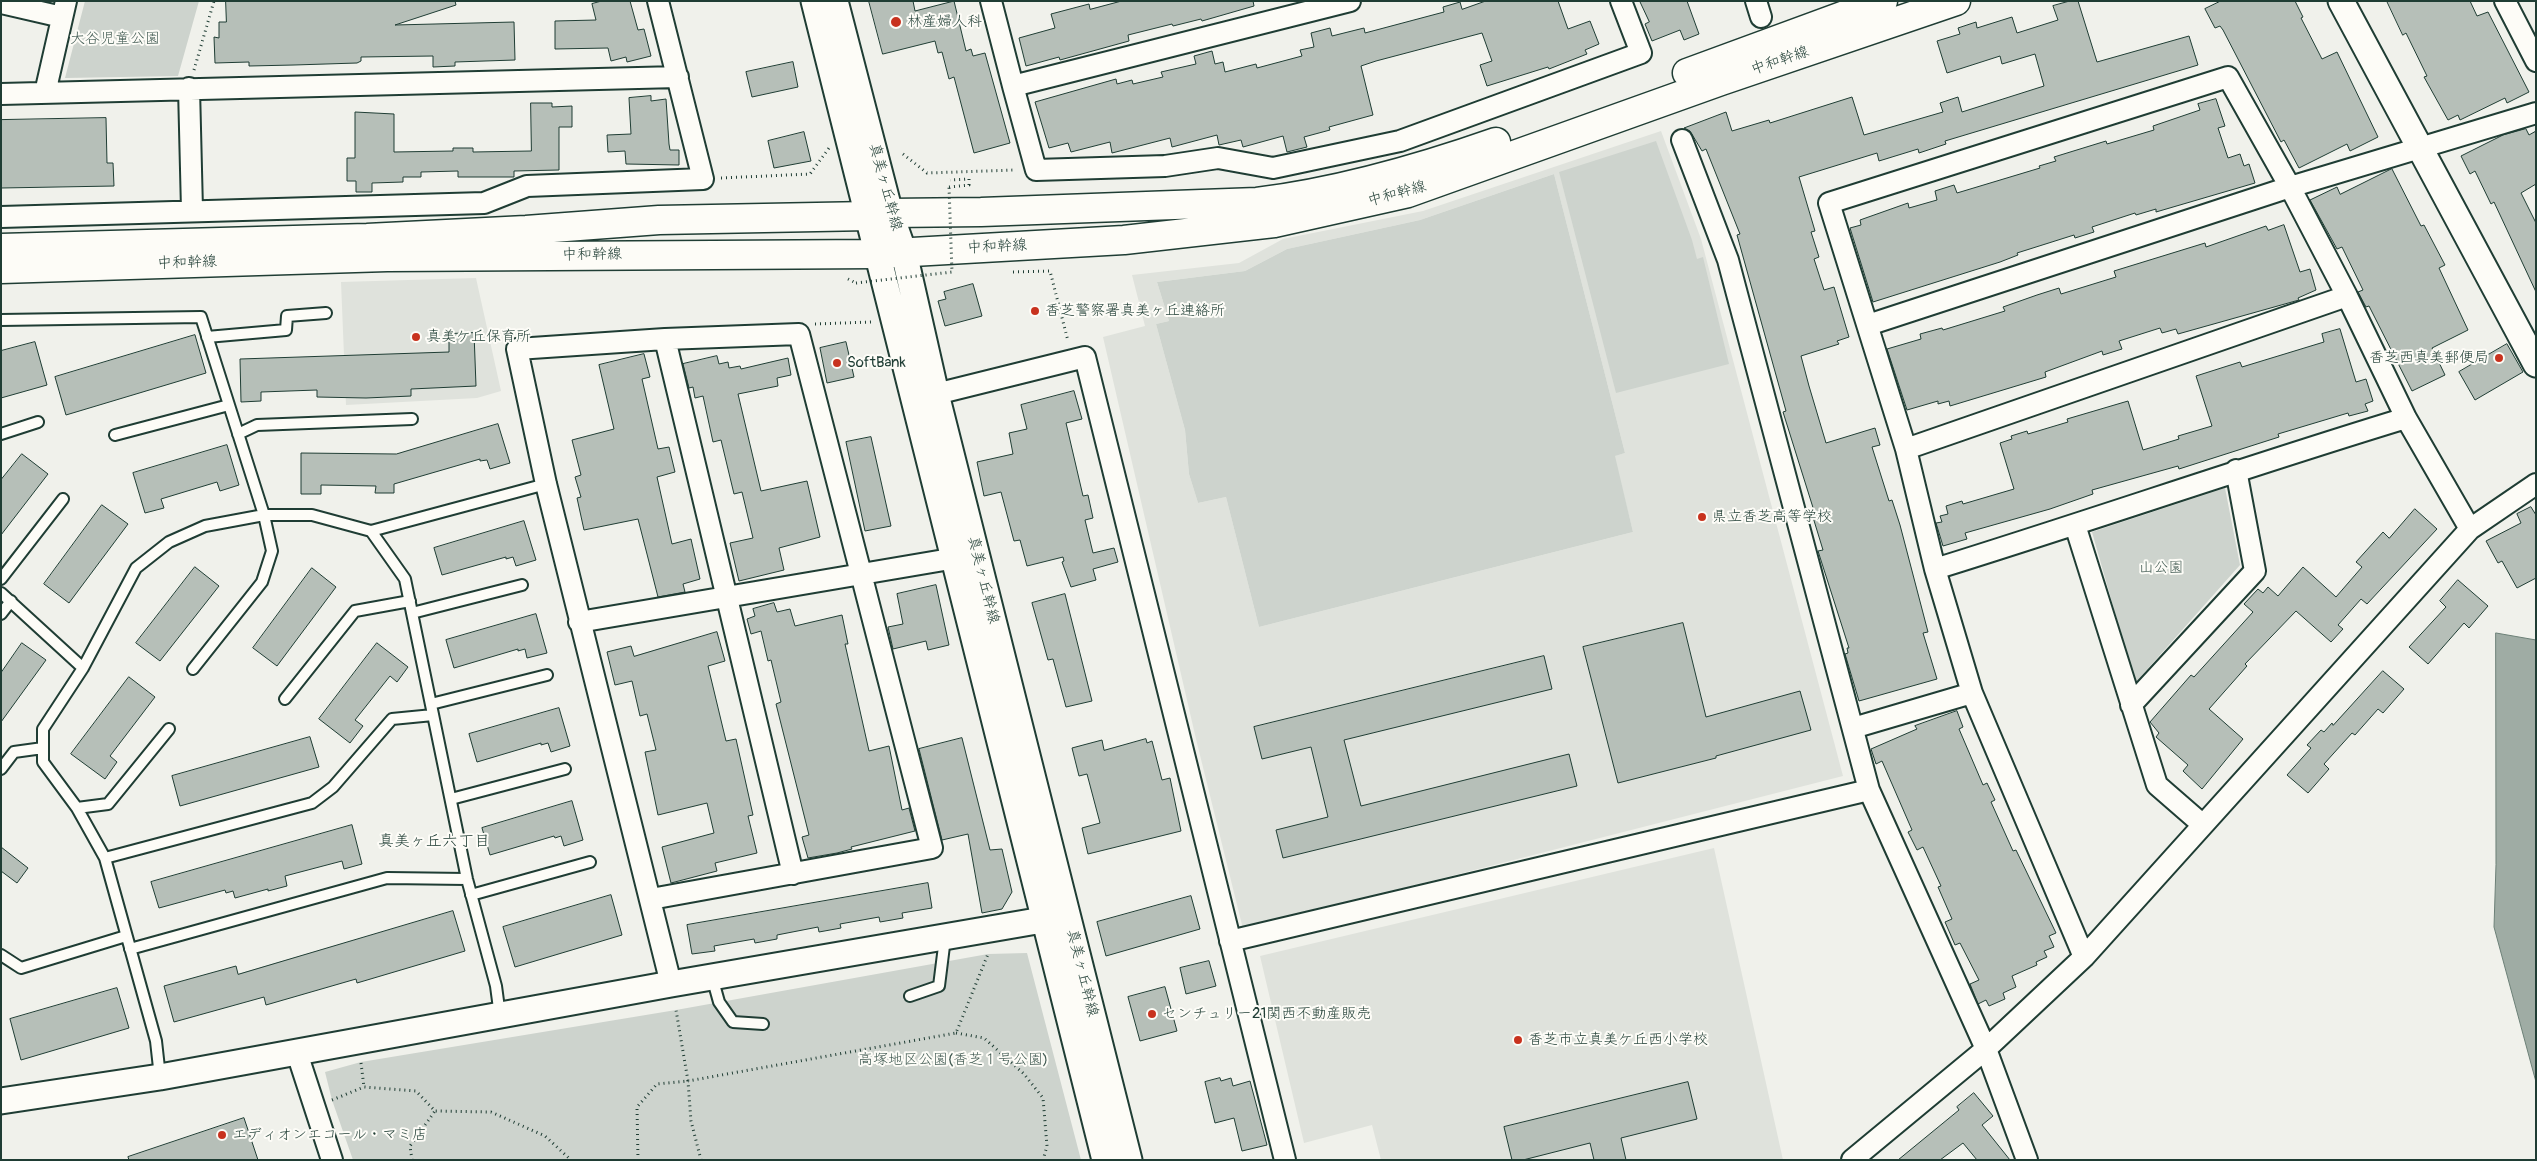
<!DOCTYPE html>
<meta charset="utf-8">
<style>
body{margin:0}
#map{position:relative;width:2537px;height:1161px;overflow:hidden;background:#f0f1eb;font-family:Pangolin,sans-serif}
canvas{display:block}
.frame{position:absolute;inset:0;border:2px solid #1f3d34;pointer-events:none}
</style>
<div id="map">
<canvas width="2537" height="1161"></canvas>
<div class="frame"></div>
</div>
<script>
const g = document.querySelector('canvas').getContext('2d');
g.lineJoin = 'round';
function paint(path, color) { g.fillStyle = color; g.fill(path, 'evenodd'); }
function trace(path, color, width, dash) { g.strokeStyle = color; g.lineWidth = width; g.lineCap = dash ? 'butt' : 'round'; g.setLineDash(dash || []); g.stroke(path); }
function write(font, color, halo, rows, align = 'center') {
  g.font = font + ' Pangolin,"Klee One",sans-serif'; g.lineWidth = 4; g.setLineDash([]); g.textBaseline = 'middle'; g.strokeStyle = halo; g.fillStyle = color; for (const [text, x, y, turn = 0] of rows) {
    g.save(); g.translate(x, y); g.rotate((+turn || 0) * Math.PI / 180); g.textAlign = isNaN(turn) ? turn : align; if (halo) g.strokeText(text, 0, 0); g.fillText(text, 0, 0); g.restore();
  }
}
paint(new Path2D(`
 M1661,131L1701,239L1843,776L1243,929L1196,739L1103,337L1145,326L1132,275L1239,263L1283,239L1423,211ZM1554,174L1625,453L1614,456L1633,532L1259,627L1226,497L1198,503L1189,474L1185,430L1156,324L1169,321L1157,282L1245,271L1287,249L1420,220ZM1683,623L1716,758L1618,783L1583,647ZM1543,656L1552,689L1344,740L1361,806L1569,755L1577,786L1283,858L1276,830L1328,817L1311,747L1262,759L1254,727ZM1800,691L1734,751L1723,712Z
 M476,278L501,391L477,398L346,405L341,282Z
 M1714,848L1783,1160H1381L1372,1125L1304,1143L1260,956Z`), '#dfe2dc');
paint(new Path2D(`
 M85,1H199L178,76L65,78Z
 M1656,141L1692,240L1697,259L1703,257L1729,364L1616,393L1559,172Z
 M1554,174L1625,453L1615,456L1633,532L1259,627L1226,497L1198,503L1189,474L1185,430L1156,324L1169,321L1157,282L1245,271L1287,249L1420,220Z
 M2225,488L2240,565L2135,683L2092,532Z
 M1027,953L1081,1160H353L332,1100L325,1072L361,1062L676,1010L988,954Z`), '#cdd3cd');
const water = new Path2D(`
 M2496,633L2536,640V1082L2494,927L2496,865Z`);
paint(water, '#9faca4');
trace(water, '#6c8077', 1);
const building = new Path2D(`
 M226,1H455L456,5L395,25L514,22L515,60L455,62V66L433,67V56L361,57V61L357,63L294,65L249,66V62L215,63L214,37L219,38V22H226Z
 M602,1H630L638,30L644,29L651,56L627,62L626,57L611,61L608,48L555,49V21L596,20L592,4Z
 M869,1H913L915,11L954,1L966,51L971,49L973,56L985,53L1010,143L974,153L954,77L949,79L942,52L938,53L935,41L883,54Z
 M1122,1H1253L1254,6L1202,21L1201,19L1173,26L1172,24L1128,35L1129,41L1060,60L1059,57L1026,66L1019,38L1055,28L1051,14L1089,4L1090,9Z
 M1486,1H1558L1568,29L1590,21L1599,44L1585,50L1587,54L1549,69L1548,67L1487,86L1480,65L1492,61L1482,33L1376,61L1361,66L1373,115L1329,127L1330,130L1304,137L1307,147L1287,152L1283,136L1243,147L1241,140L1219,145L1217,135L1172,147L1170,138L1112,153L1110,142L1071,152L1068,143L1049,148L1035,102L1116,79L1117,84L1132,80L1133,84L1163,77L1161,72L1196,64L1194,56L1212,51L1215,64L1223,62L1225,72L1256,64L1257,68L1302,56L1300,50L1314,47L1311,33L1330,28L1332,36L1364,28L1365,33L1444,12L1443,7L1460,2L1462,9Z
 M1640,1H1687L1699,34L1684,40L1680,30L1652,41L1645,24L1649,22Z
 M2070,1H2078L2097,62L2189,36L2198,65L1945,141L1946,144L1919,153L1918,149L1879,161L1877,153L1799,177L1815,231L1811,232L1819,257L1814,259L1824,290L1834,287L1849,337L1837,341L1839,344L1801,356L1809,386L1826,443L1875,428L1880,445L1872,447L1889,501L1892,500L1900,525L1928,632L1923,633L1937,679L1859,701L1845,654L1848,653L1847,648H1849L1818,551L1823,550L1812,514H1815L1783,412L1786,411L1737,235L1740,234L1706,149L1702,151L1690,131L1684,128L1726,112L1732,131L1769,120L1770,123L1852,97L1864,135L1943,112L1940,103L1958,97L1962,112L2044,86L2035,54L2002,64L2000,56L1947,73L1937,41L1960,34L1958,28L1976,22L1977,28L2012,17L2017,33L2058,20L2053,6Z
 M2221,1H2295L2303,17L2301,18L2322,59L2337,52L2378,137L2350,151L2347,144L2299,168L2284,140L2281,142L2223,30L2220,26L2215,28L2205,9Z
 M2387,1H2470L2477,16L2488,12L2529,92L2507,103L2505,98L2460,120L2458,115L2448,120L2424,77L2427,76L2406,33L2403,35Z
 M793,62L798,87L752,97L746,72Z
 M651,96V101L666,99L669,144L670,150H679V165L626,164L625,151L608,152L607,135L631,134L629,98Z
 M2216,99L2225,126L2218,128L2228,158L2240,154L2244,166L2249,164L2255,183L2156,212V209L2136,215L2135,213L2092,227L2094,232L2075,238L2074,235L2017,253L2018,255L2000,262L1873,302L1850,228L1861,225L1860,220L1908,203L1909,208L1937,200L1935,191L1954,185L1957,193L2040,168L2039,166L2056,161L2054,157L2106,141L2107,144L2154,130L2153,126L2200,110L2198,104Z
 M531,103H552V107L572,106V127H559V170L514,171V177H458V171L421,172V177H403V182L372,183V192H356V181H347V158H355V112L394,114V152L453,151V148H473V152L531,151Z
 M106,118L107,163H113L114,186L1,188V120Z
 M2526,129L2529,135L2536,131V184L2521,193L2536,223V292L2494,202L2491,204L2475,171L2470,174L2461,156L2503,135Z
 M804,132L811,161L774,168L768,141Z
 M2392,169L2421,226L2424,225L2445,265L2439,268L2468,330L2432,348L2445,375L2412,391L2369,306L2366,307L2358,292L2363,290L2342,247L2337,249L2310,200L2337,187L2340,194Z
 M2284,225L2300,272L2310,269L2316,290L2298,298L2299,300L2178,334L2176,329L2162,333L2160,328L2119,341L2122,349L2103,355L2102,351L2045,372L2046,377L1950,406L1949,401L1938,404V401L1907,410L1887,349L1921,339L1920,334L1942,328L1943,330L2005,311L2003,307L2037,295L2059,288L2061,294L2116,277L2114,271L2205,243L2206,247L2266,226L2268,230Z
 M973,284L982,316L945,326L938,301L946,299L944,292Z
 M2340,329L2356,382L2366,379L2373,401L2365,404L2368,411L2349,416L2348,413L2278,434L2279,437L2179,469L2178,466L2092,490L2093,494L2050,509L1965,533L1967,539L1943,546L1936,523L1942,522L1940,516L1948,514L1946,506L1962,501L1963,504L2014,489L2000,443L2012,439L2011,436L2027,431L2028,434L2068,422L2067,419L2128,401L2143,450L2179,439L2178,436L2212,426L2196,376L2240,362L2242,367L2324,342L2322,334Z
 M474,333L476,386L411,389V396L366,398L317,397V390L261,392V401L241,402L240,359L449,352V334Z
 M195,335L206,373L66,415L55,377Z
 M35,342L47,385L1,398V351Z
 M846,342L854,377L827,383L820,348Z
 M2507,344L2523,372L2475,400L2459,372Z
 M644,354L650,377L642,379L658,449L669,447L675,472L657,477L672,544L691,539L700,579L683,584L685,592L658,597L638,519L584,530L577,498L581,497L575,477L581,475L572,440L614,429L599,365Z
 M717,356L719,364L728,362L729,368L740,366L741,369L788,358L791,375L777,378L778,386L738,394L761,491L807,481L820,537L779,548L784,570L739,581L730,543L753,538L742,492L734,494L721,440L713,442L703,396L695,398L693,387L689,388L683,364Z
 M1074,391L1082,419L1066,423L1083,496L1088,495L1093,518L1085,520L1093,553L1114,548L1118,562L1093,569L1096,580L1071,587L1062,562L1064,561L1063,557L1027,566L1020,540L1014,541L1001,492L984,496L977,462L1013,454L1009,433L1027,429L1021,405Z
 M498,424L510,463L490,469L487,460L480,461V459L394,484V493H375L376,486L321,485V494H301V453L396,454Z
 M871,437L891,526L865,531L846,442Z
 M227,445L239,485L220,491L217,482L161,499L164,508L145,513L133,473Z
 M22,454L48,474L1,535V480Z
 M102,505L128,524L69,603L44,584Z
 M2531,507L2536,515V578L2517,588L2502,561L2498,563L2486,541L2521,523L2517,514Z
 M2415,509L2437,529L2367,604L2361,599L2338,625L2343,629L2331,642L2296,611L2245,664L2247,666L2209,709L2243,739L2202,789L2183,771L2188,765L2156,737L2159,733L2150,722L2191,675L2194,677L2253,612L2244,604L2258,589L2263,593L2268,587L2278,596L2303,567L2336,597L2362,567L2356,562L2383,532L2389,538Z
 M524,521L536,560L516,566L513,557L506,559V557L442,575L434,548Z
 M195,567L219,586L160,661L136,643Z
 M312,568L336,587L277,666L253,648Z
 M2458,580L2488,606L2469,628L2464,623L2428,664L2409,647L2446,607L2440,601Z
 M936,585L949,645L928,650L926,641L893,649L888,627L903,624L897,594Z
 M1065,594L1092,701L1066,707L1053,659L1048,660L1032,603Z
 M774,603L777,612L790,609L795,626L842,615L848,644H845L869,751L889,746L902,810L909,808L915,831L851,847L852,849L837,853L808,858L802,837L809,835L776,704L781,702L771,660L768,661L761,631L751,634L747,619L755,616L753,609Z
 M536,614L547,653L527,658L525,649L518,651V649L454,668L446,640Z
 M1683,623L1706,717L1800,691L1811,730L1716,756V758L1618,783L1583,647Z
 M717,632L725,661L708,666L726,741L736,739L753,815L748,816L757,853L715,863L717,871L671,883L662,847L714,833L707,803L658,815L645,752L656,750L647,714L640,716L632,681L615,685L607,652L631,646L634,656Z
 M22,643L46,660L1,722V673Z
 M377,643L408,667L397,682L390,676L355,720L363,726L350,743L319,719Z
 M1544,656L1552,689L1344,740L1361,806L1569,754L1577,786L1283,858L1276,830L1328,817L1311,747L1262,759L1254,727Z
 M2383,671L2404,689L2383,713L2378,709L2355,735L2352,733L2324,764L2329,769L2308,793L2287,775L2311,748L2307,745L2321,730L2324,732L2332,723L2333,725Z
 M129,677L155,697L110,756L117,762L105,779L71,754Z
 M559,708L570,746L551,752L548,743L541,745V743L477,762L469,734Z
 M1957,711L1963,727L1959,729L1983,785L1987,783L1995,800L1991,802L2013,851L2016,850L2056,933L2049,936L2054,947L2044,951L2047,957L2036,962L2037,965L2012,976L2016,987L2003,993L2005,999L1989,1006L1986,1000L1978,1004L1970,984L1979,980L1960,943L1955,945L1945,922L1952,919L1938,887L1941,886L1923,847L1917,850L1908,832L1912,830L1882,761L1876,764L1871,749L1917,729L1915,726Z
 M310,737L319,767L180,806L172,776Z
 M962,738L990,850L1002,849L1012,892L1002,909L982,913L968,834L942,840L919,749Z
 M1146,739L1147,743L1152,741L1162,780L1170,778L1181,831L1088,854L1082,828L1100,823L1087,774L1079,776L1072,748L1102,740L1104,750Z
 M572,801L583,840L564,846L561,836L555,838L554,836L490,855L482,828Z
 M352,825L362,864L344,869L342,861L285,876L287,886L268,891V889L235,898L233,891L226,893L225,890L159,908L151,882Z
 M1,847L28,868L17,883L1,871Z
 M928,883L932,908L902,913L903,918L880,922L879,917L840,924L841,928L819,932L818,927L777,935V939L755,943L754,939L714,946L715,951L692,954L687,925Z
 M611,895L622,935L515,967L503,927Z
 M1191,896L1200,929L1106,956L1097,922Z
 M453,911L465,951L357,983L356,979L266,1005L264,997L174,1022L164,986L236,966L238,974Z
 M1209,961L1216,986L1186,994L1180,968Z
 M1165,987L1177,1031L1140,1041L1128,997Z
 M117,988L129,1028L21,1060L10,1019Z
 M1220,1078L1221,1081L1231,1078L1233,1086L1250,1081L1267,1145L1242,1151L1234,1118L1215,1123L1205,1082Z
 M1688,1082L1697,1119L1621,1138L1626,1160H1594L1590,1143L1523,1160H1512L1504,1127Z
 M1974,1093L1993,1116L1982,1125L2010,1160H1977L1963,1143L1940,1160H1898L1959,1110L1957,1107Z
 M244,1118L258,1160H129L128,1157Z`);
paint(building, '#b6bfb8');
trace(building, '#1f3d34', 1);
const service = new Path2D(`
 M1,320L201,317L264,515L272,551L262,582L193,669
 M207,337L286,330L287,316L326,313
 M1,434L38,422
 M238,434L257,425L412,419
 M115,435L229,405
 M371,531L405,579L467,879L496,986L500,1016
 M1,579L63,499
 M1,593L83,668
 M412,613L522,585
 M1,614L11,601
 M285,699L355,611L410,601
 M431,704L547,675
 M1,769L14,752L43,748
 M451,799L565,769
 M77,808L108,804L169,729
 M105,858L312,803L333,787L392,719L433,715
 M471,895L590,862
 M130,949L387,878L467,879
 M1,955L21,968L126,936
 M712,977L719,1002L733,1022L763,1024
 M910,996L939,986L945,938
 M160,1077L156,1041L105,858L77,808L43,762V729L83,668L136,568L169,542L205,526L264,515H312L371,531L546,484`);
const minor = new Path2D(`
 M991,1L1013,86L1350,1
 M1756,1L1761,17
 M2505,1L2536,61
 M1,3L62,17
 M1013,86L1036,170L1165,166L1218,158L1273,168L1400,141L1641,53L1621,1
 M189,88L192,210
 M45,93L66,1
 M1,94L678,77
 M1682,140L1728,260L1869,790L1986,1049L2027,1160
 M1,217L484,203L527,186L703,179L658,1
 M1868,325L2290,187L2536,113
 M665,339L793,874
 M936,394L1085,357L1285,1160
 M1906,449L2347,296
 M2075,525L2157,785L2203,825
 M1935,569C2093,520 2248,466 2406,418
 M579,622L956,558
 M2131,705L2255,571L2236,470
 M1853,728L1972,693
 M651,899L932,848L799,334L665,339L517,349L546,484L671,984
 M1230,941L1869,790
 M2084,957L1972,693L1935,569L1906,449L1829,203L2228,77L2290,187L2347,296L2406,418L2470,529
 M297,1053L332,1160
 M1852,1160L1986,1049L2084,957L2470,529L2536,484`);
const tertiary = new Path2D(`
 M814,1L1105,1160
 M835,1L890,213L904,253L936,394L1129,1160
 M2341,1L2536,364
 M1,1101L160,1077L671,984L1060,917`);
const secondary = new Path2D(`
 M1687,73L1883,1
 M1,248L367,238L526,230L659,220L869,216L890,213L981,212L1257,202C1339,192 1419,169 1496,142
 M1,269L387,257L877,254L1124,240L1274,223L1408,193L1721,81L1956,1`);
trace(service, '#1f3d34', 14);
trace(minor, '#1f3d34', 24);
trace(tertiary, '#1f3d34', 29);
trace(secondary, '#1f3d34', 31);
trace(new Path2D(`
 M194,70L214,1
 M903,154L927,173L1015,170
 M721,178L810,174L829,148
 M949,187L969,185V179L950,180
 M1013,272L1050,271L1068,341
 M848,279L856,283
 M815,324L871,322
 M956,1033L984,1038L1024,1074L1043,1098L1047,1146L1043,1160
 M361,1063L364,1087
 M332,1100L364,1087L416,1091L435,1111L491,1112L545,1136L571,1160
 M412,1160L410,1146L435,1111
 M638,1160L637,1107L657,1084L688,1081L676,1010
 M701,1160L691,1121L688,1081L956,1033L988,954`), '#1f3d34', 3, [1, 4]);
trace(service, '#fdfcf7', 10);
trace(minor, '#fdfcf7', 20);
trace(tertiary, '#fdfcf7', 25);
trace(secondary, '#fdfcf7', 28);
trace(new Path2D(`
 M856,283L952,272L949,187`), '#1f3d34', 3, [1, 4]);
for (const [x, y, r, color] of [
 [896,22,6,"#c8321e"],
 [1035,311,5,"#c8321e"],
 [416,337,5,"#c8321e"],
 [2499,358,5,"#c8321e"],
 [837,363,5,"#c8321e"],
 [1702,517,5,"#c8321e"],
 [1152,1014,5,"#c8321e"],
 [1518,1040,5,"#c8321e"],
 [222,1135,5,"#c8321e"]
]) { const dot = new Path2D(); dot.arc(x, y, r, 0, 2 * Math.PI); g.fillStyle = color; g.fill(dot); trace(dot, '#fdfcf7', 2); }
write('15px', '#1f3d34', '#fdfcf7', [
 ["林産婦人科",907,22],
 ["香芝警察署真美ヶ丘連絡所",1045,311],
 ["真美ケ丘保育所",426,337],
 ["香芝西真美郵便局",2489,358,"right"],
 ["SoftBank",847,363],
 ["県立香芝高等学校",1712,517],
 ["センチュリー21関西不動産販売",1162,1014],
 ["香芝市立真美ケ丘西小学校",1528,1040],
 ["エディオンエコール・マミ店",232,1135]
], 'left');
write('15px', '#425b53', '#fdfcf7', [
 ["大谷児童公園",115,39],
 ["山公園",2161,568],
 ["高塚地区公園(香芝１号公園)",953,1060]
]);
write('15px', '#1f3d34', '#fdfcf7', [
 ["中和幹線",1780,61,-19],
 ["真美ヶ丘幹線",885,187,75],
 ["中和幹線",1397,194,-15],
 ["中和幹線",997,247,-3],
 ["中和幹線",592,255,-1],
 ["中和幹線",187,263,-2],
 ["真美ヶ丘幹線",983,580,76],
 ["真美ヶ丘幹線",1082,973,76]
]);
write('16px', '#1f3d34', '#fdfcf7', [
 ["真美ヶ丘六丁目",434,842]
]);
</script>
